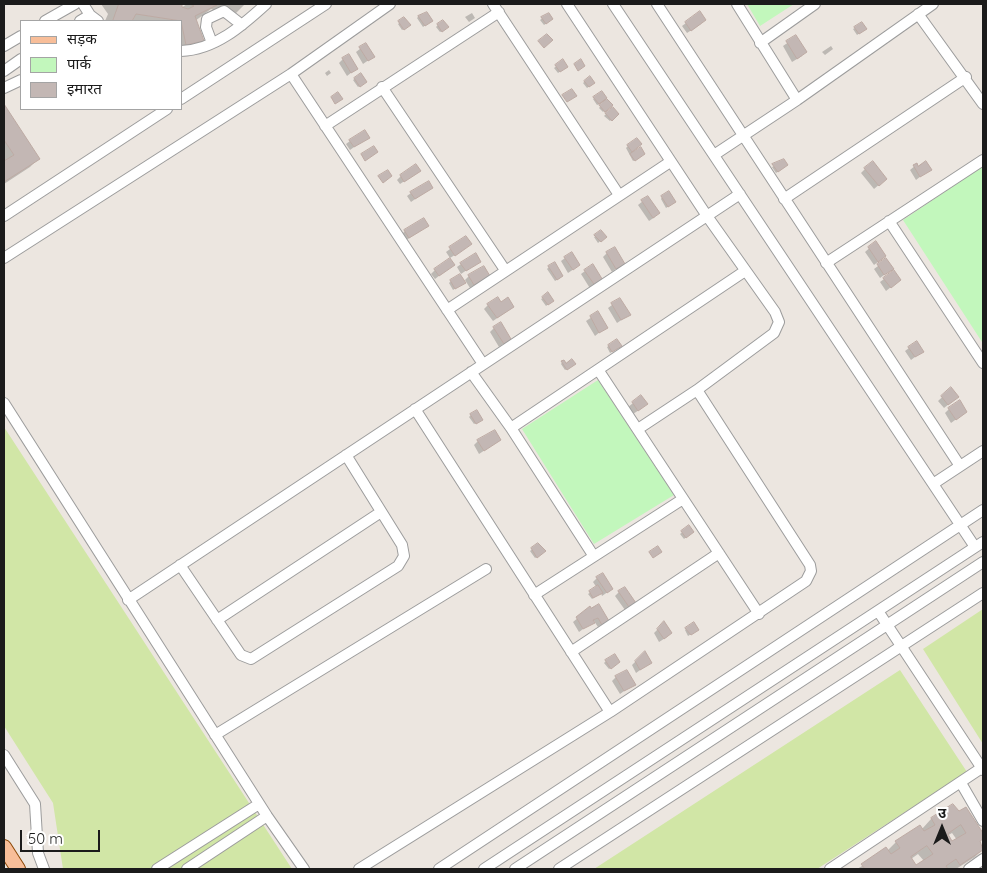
<!DOCTYPE html>
<meta charset="utf-8">
<style>
body{margin:0}
#map{position:relative;width:987px;height:873px;overflow:hidden;background:#ece6e0;font-family:Quicksand,"Noto Sans Devanagari",sans-serif}
canvas{display:block}
.frame{position:absolute;inset:0;border:5px solid #1b1b1b;pointer-events:none}
.legend{position:absolute;left:20px;top:20px;width:162px;height:90px;box-sizing:border-box;background:#fff;border:1px solid #a4a4a4;margin:0;padding:6px 9px;list-style:none;font-size:15px;color:#1b1b1b}
.legend li{display:flex;align-items:center;gap:10px;height:25px}
.legend b{width:25px;border:1px solid #a4a4a4}
.north{position:absolute;left:917px;top:803px;width:50px;height:50px;-webkit-text-stroke:4px #fff;paint-order:stroke;rotate:0deg;font-size:14px;font-weight:700;line-height:20px;text-align:center;color:#1b1b1b}
.north::after{content:'';display:block;margin:auto;width:18px;height:22px;background:#1b1b1b;clip-path:polygon(50% 0,100% 100%,50% 72%,0 100%)}
.scale{position:absolute;left:20px;top:830px;width:80px;height:22px;box-sizing:border-box;border:2px solid #1b1b1b;border-top:0;padding-left:6px;font-size:15px;line-height:18px;white-space:nowrap;color:#1b1b1b;-webkit-text-stroke:4px #fff;paint-order:stroke}
</style>
<div id="map">
<canvas width="987" height="873"></canvas>
<div class="frame"></div>
<ul class="legend">
<li><b style="height:6px;background:#f8be99"></b>सड़क</li>
<li><b style="height:14px;background:#c2f7bc"></b>पार्क</li>
<li><b style="height:14px;background:#c3b7b4"></b>इमारत</li>
</ul>
<div class="north">उ</div>
<div class="scale">50 m</div>
</div>
<script>
const g = document.querySelector('canvas').getContext('2d');
g.lineJoin = 'round';
function paint(path, color) { g.fillStyle = color; g.fill(path, 'evenodd'); }
function trace(path, color, width, dash) { g.strokeStyle = color; g.lineWidth = width; g.lineCap = dash ? 'butt' : 'round'; g.setLineDash(dash || []); g.stroke(path); }
paint(new Path2D(`
 M4,427L292,869H63L53,803L4,726Z
 M983,609V744L923,649Z
 M900,670L967,772L817,869H594Z`), '#d1e6a6');
paint(new Path2D(`
 M747,4H794L760,26Z
 M983,166V342H982L903,220Z
 M598,380L674,495L594,544L522,429Z`), '#c2f7bc');
paint(new Path2D(`
 M101,4H181V8L187,4H245L232,17L211,9L195,21L202,41L190,53L181,55V21H105L108,14Z
 M472,13L475,18L469,22L465,17Z
 M421,14L431,21L423,27L417,18Z
 M548,14L550,21L544,25L540,20Z
 M404,19L408,27L402,30L398,24Z
 M686,23L701,24L687,33L682,26Z
 M438,25L446,29L440,32L436,27Z
 M855,28L864,30L857,35L853,29Z
 M796,37L802,56L792,62L783,46Z
 M365,45L373,57L363,64L356,52Z
 M831,46L833,49L825,55L822,52Z
 M343,59L356,69L347,76L339,63Z
 M563,61L565,68L558,73L554,68Z
 M329,70L331,73L327,76L325,73Z
 M360,75L364,83L358,87L353,80Z
 M590,77L594,83L587,88L583,83Z
 M601,93L611,105L603,112L599,108L604,102L597,105L593,99Z
 M4,106L38,159L30,167L4,184Z
 M612,108L617,114L610,121L604,116Z
 M368,137L350,150L346,144L350,141Z
 M628,146H639L631,152L640,149L642,156L633,161L626,148Z
 M784,161L785,167L776,173L772,167Z
 M916,165L918,167L930,169L916,180L910,170Z
 M865,169L881,183L874,189L861,173Z
 M415,174L400,184L397,180L401,176Z
 M431,188L411,202L407,196L411,193Z
 M648,197L655,217L649,221L638,205Z
 M662,197L675,202L666,208L661,199Z
 M423,229L405,241L401,235L405,231Z
 M601,232L605,237L598,243L594,237Z
 M466,237V248L450,258L446,252Z
 M875,243L885,256L874,265L865,252Z
 M607,253L623,263L612,272L603,257Z
 M565,258L574,269L568,273L561,261Z
 M886,260L888,272L880,278L874,269Z
 M480,261L461,274L457,267L461,264Z
 M453,265L435,279L431,274L435,270Z
 M549,267L560,278L555,281L547,269Z
 M585,271L599,285L591,290L581,274Z
 M469,276H488L470,288L465,280Z
 M884,279L896,283L886,291L880,282Z
 M451,281L462,284L453,290L449,283Z
 M543,298L551,302L546,306L541,299Z
 M620,299L629,315L617,323L608,308Z
 M501,304L509,310L493,321L484,309L488,305Z
 M598,313L606,327L595,336L586,321Z
 M494,328L510,339L499,347L490,332Z
 M617,341L619,348L610,353L607,347Z
 M909,348L923,351L911,360L905,351Z
 M563,361L566,365L572,366L565,370L561,364Z
 M951,389L954,400L944,408L938,401Z
 M641,397L642,408L633,414L628,407Z
 M949,409L966,412L951,423L945,413Z
 M471,415L479,421L474,424L469,417Z
 M500,440L479,454L474,445L478,441Z
 M689,527L691,533L684,539L680,534Z
 M538,545L543,553L535,558L530,551Z
 M597,578L612,589L602,596L601,593L592,599L588,594L597,588L593,582Z
 M619,592L634,603L625,610L615,596Z
 M590,608L607,621L598,627L594,621L579,632L573,622Z
 M664,623L667,637L659,642L654,633Z
 M686,629L696,631L688,636L685,630Z
 M644,653L650,663L636,673L632,665Z
 M606,661L617,664L609,669L604,663Z
 M616,677L634,684L620,694L612,681Z
 M953,805L958,813L966,808L983,835L979,842L983,849L975,857L956,869H857L887,851L896,842L920,827L922,829L931,819ZM952,833L957,840L952,843L947,836ZM918,854L924,861L916,866L911,859Z`), '#0003');
const building = new Path2D(`
 M119,4H182V7L188,9L194,6L190,4L217,5L195,16L204,41L186,45L181,21L136,14L132,21H113Z
 M700,11L706,20L691,31L685,22Z
 M427,12L433,21L425,26L418,16Z
 M549,13L553,19L546,24L541,17Z
 M404,17L411,25L404,30L398,21Z
 M443,20L449,27L442,32L437,24Z
 M862,22L867,29L859,34L854,27Z
 M547,34L553,40L544,48L538,41Z
 M796,35L807,52L797,59L786,41Z
 M366,43L375,57L368,61L359,47Z
 M349,54L358,69L351,73L342,58Z
 M563,59L568,67L560,72L555,65Z
 M581,59L585,66L578,71L574,64Z
 M361,73L367,82L360,87L354,78Z
 M590,76L595,83L589,87L584,81Z
 M572,89L577,96L567,102L562,95Z
 M602,91L607,98L599,104L593,97Z
 M338,92L343,99L335,104L331,97Z
 M607,99L613,105L605,112L599,105Z
 M4,104L40,159L4,182V161L14,155L4,140Z
 M613,107L619,114L612,121L605,113Z
 M365,130L370,138L354,147L349,140Z
 M637,138L642,144L632,152L627,145Z
 M374,146L378,152L365,161L361,154Z
 M641,147L645,154L635,161L630,154Z
 M784,159L788,165L778,172L772,164Z
 M873,161L887,179L879,186L864,168Z
 M926,161L932,170L920,177L913,165L917,163L918,166Z
 M416,164L421,171L404,182L400,175Z
 M388,170L392,176L383,183L378,176Z
 M429,181L433,188L415,199L410,192Z
 M669,191L676,202L668,207L661,196Z
 M648,196L660,213L653,218L641,200Z
 M424,218L429,226L409,238L404,230Z
 M601,230L607,237L601,242L594,235Z
 M466,236L472,244L455,256L449,247Z
 M876,241L886,256L878,262L868,247Z
 M615,247L625,264L616,269L606,252Z
 M572,252L580,265L573,270L564,257Z
 M476,253L481,262L466,271L460,263Z
 M450,258L455,265L439,276L434,269Z
 M886,258L894,269L884,275L877,264Z
 M555,262L563,276L557,280L548,266Z
 M593,264L604,282L596,287L584,270Z
 M484,266L490,276L474,285L468,275Z
 M894,270L901,280L891,288L883,278Z
 M460,274L466,283L455,289L450,280Z
 M548,292L554,301L548,305L542,297Z
 M498,297L501,302L508,297L514,307L497,318L487,304Z
 M620,298L631,315L621,320L611,303Z
 M598,311L608,328L599,333L590,316Z
 M501,322L511,339L504,344L493,327Z
 M617,339L622,346L612,352L608,345Z
 M917,341L924,352L915,357L908,347Z
 M572,359L576,364L567,370L561,361L564,360L566,363Z
 M951,387L959,397L948,405L941,396Z
 M641,395L648,404L638,411L632,402Z
 M960,400L967,412L956,420L948,408Z
 M477,410L483,420L476,424L470,414Z
 M495,430L501,440L484,451L477,440Z
 M689,525L694,532L686,538L681,531Z
 M538,543L546,551L537,558L531,548Z
 M658,546L662,552L653,558L649,552Z
 M603,573L613,589L607,593L596,577Z
 M598,585L603,593L593,598L589,591Z
 M625,587L636,603L629,607L618,591Z
 M599,604L609,621L602,625L598,618L593,620L595,623L583,629L576,617L590,606L591,608Z
 M664,621L672,633L664,639L657,629Z
 M694,622L699,630L691,635L685,628Z
 M645,651L652,663L640,670L635,661Z
 M615,654L620,662L611,669L605,660Z
 M627,670L636,685L624,691L615,676Z
 M953,804L959,811L966,807L983,833V839L980,841L983,850L960,865L956,859L946,866L948,869H865L861,864L886,847L891,854L900,848L895,841L920,825L924,831L935,825L931,818ZM961,825L966,833L952,841L948,834ZM927,846L933,854L916,865L911,857Z`);
paint(building, '#c3b7b4');
trace(building, '#bdaaa3', 1);
const minor = new Path2D(`
 M83,4L90,15L98,21
 M493,4L619,195
 M567,4L707,216L775,312L779,322L774,333L697,390L638,429
 M613,4L975,547
 M657,4L960,466
 M737,4L797,100
 M918,14L983,104
 M45,21L75,4
 M80,21L90,15
 M212,43L206,27L207,19L224,11L242,25
 M760,43L815,4
 M4,46L21,36
 M181,51C215,50 243,25 266,4
 M4,71L21,59
 M291,74L483,364
 M382,87L505,270
 M4,88L21,80
 M181,99L326,4
 M325,126L499,12
 M714,155L797,100L933,4
 M784,199L966,77
 M4,216L167,109
 M889,221L983,363
 M4,258L291,74L390,4
 M826,263L983,160
 M447,310L670,162
 M599,371L759,614
 M471,372L511,428L593,555
 M4,403L267,816L304,869
 M415,409L610,712
 M511,428L745,271
 M933,484L983,451
 M180,565L241,655L251,659L398,566L404,556L402,545L346,455
 M534,595L683,499
 M128,600L740,194
 M878,611L983,770
 M217,620L381,512
 M571,652L719,553
 M215,735L486,569
 M4,755L35,804L38,853L44,869
 M961,783L983,821
 M157,869L259,804
 M187,869L267,816
 M359,869L610,712L806,581L811,571L810,565L697,390
 M439,869L983,510
 M484,869L983,542
 M515,869L983,562
 M559,869L983,593
 M830,869L983,767
 M969,869L983,859`);
const major = new Path2D(`
 M4,847L18,869`);
trace(minor, '#9c9c9c', 12);
trace(major, '#8c4705', 16);
trace(minor, '#fff', 10);
trace(major, '#f8be99', 14);
</script>
